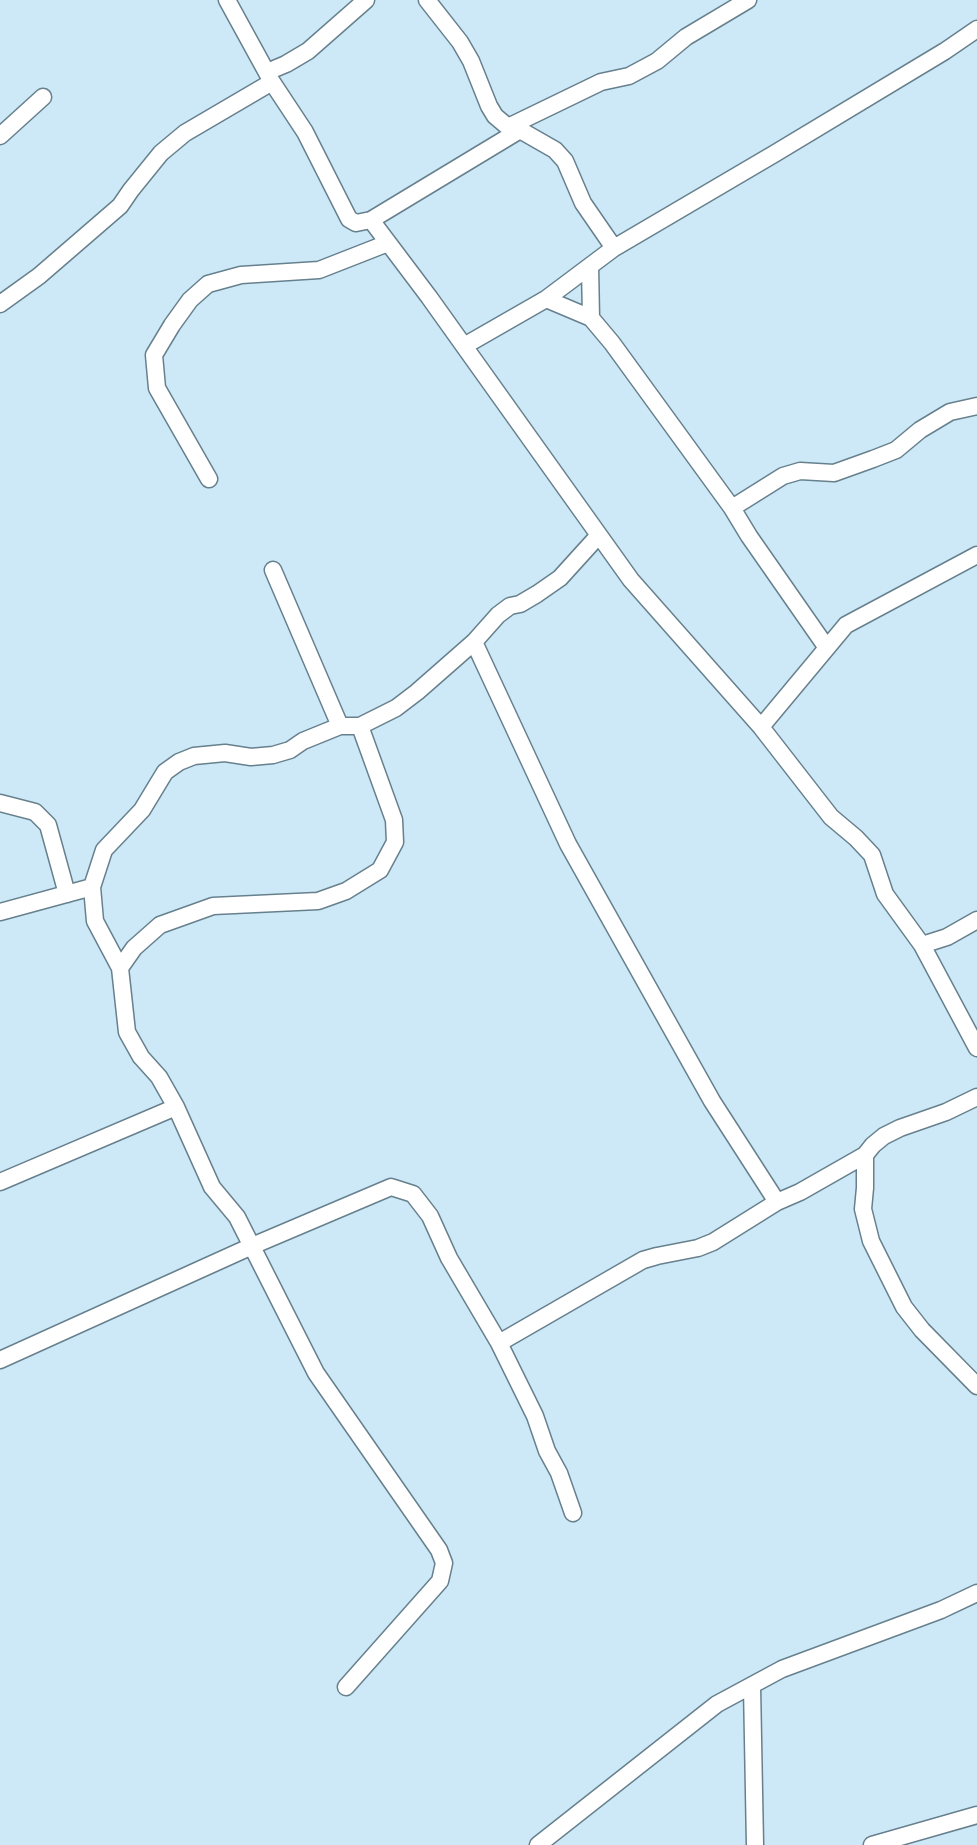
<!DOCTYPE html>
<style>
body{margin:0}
canvas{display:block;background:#cde8f7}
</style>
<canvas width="977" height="1845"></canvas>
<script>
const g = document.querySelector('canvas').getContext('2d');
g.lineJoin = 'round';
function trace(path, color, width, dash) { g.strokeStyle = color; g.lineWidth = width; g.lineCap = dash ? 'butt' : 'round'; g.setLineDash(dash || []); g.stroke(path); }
const minor = new Path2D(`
 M227,0L272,82L305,132L349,219L356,223L371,220L520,130
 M427,0L460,42L471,61L489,106L495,116L508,127L520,130L555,150L565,161L583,203L614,248
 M267,72L286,64L308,51L366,0
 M508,127L601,82L629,76L657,61L686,37L748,0
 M0,136L43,97
 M371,220L429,297L631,580L761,727L831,817L856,838L872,855L885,894L922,945L977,1048
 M590,266L591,318
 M546,299L591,318L612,343L732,508L749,536L827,648
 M0,304L39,276L120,206L131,190L161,153L185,133L272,82
 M464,346L546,299L614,248L774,154L945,51L977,29
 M209,479L157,388L154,355L172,325L190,300L208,284L241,275L319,270L388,243
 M732,508L783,476L800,471L834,473L873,459L896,450L920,430L950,412L977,406
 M273,570L340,726
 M474,642L568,844L712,1101L777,1202
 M761,727L846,625L977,555
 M0,803L35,812L48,825L67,894
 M0,912L92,887
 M922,945L947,937L977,920
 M120,968L134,948L160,925L213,906L318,901L346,891L380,870L395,842L394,820L360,726
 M865,1155V1188L863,1209L871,1241L904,1307L922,1330L977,1386
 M0,1182L176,1107
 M499,1343L643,1260L657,1256L698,1248L713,1242L777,1202L800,1192L865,1155L873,1145L884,1136L900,1128L946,1112L977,1097
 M0,1360L252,1246L391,1187L413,1194L430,1216L449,1258L499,1343L535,1416L547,1451L559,1473L573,1513
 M752,1686L755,1845
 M346,1687L440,1581L444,1563L439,1550L316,1373L237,1217L212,1187L176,1107L159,1077L141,1057L127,1032L120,968L95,921L92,887L104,850L142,810L165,772L179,762L194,756L225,753L251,757L273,755L290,750L303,741L340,726H360L396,708L417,692L474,642L498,615L510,606L520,604L537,594L560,578L599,535
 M538,1845L717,1704L782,1669L941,1610L977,1593
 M872,1845L977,1815`);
trace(minor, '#67808d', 19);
trace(minor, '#fff', 16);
</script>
